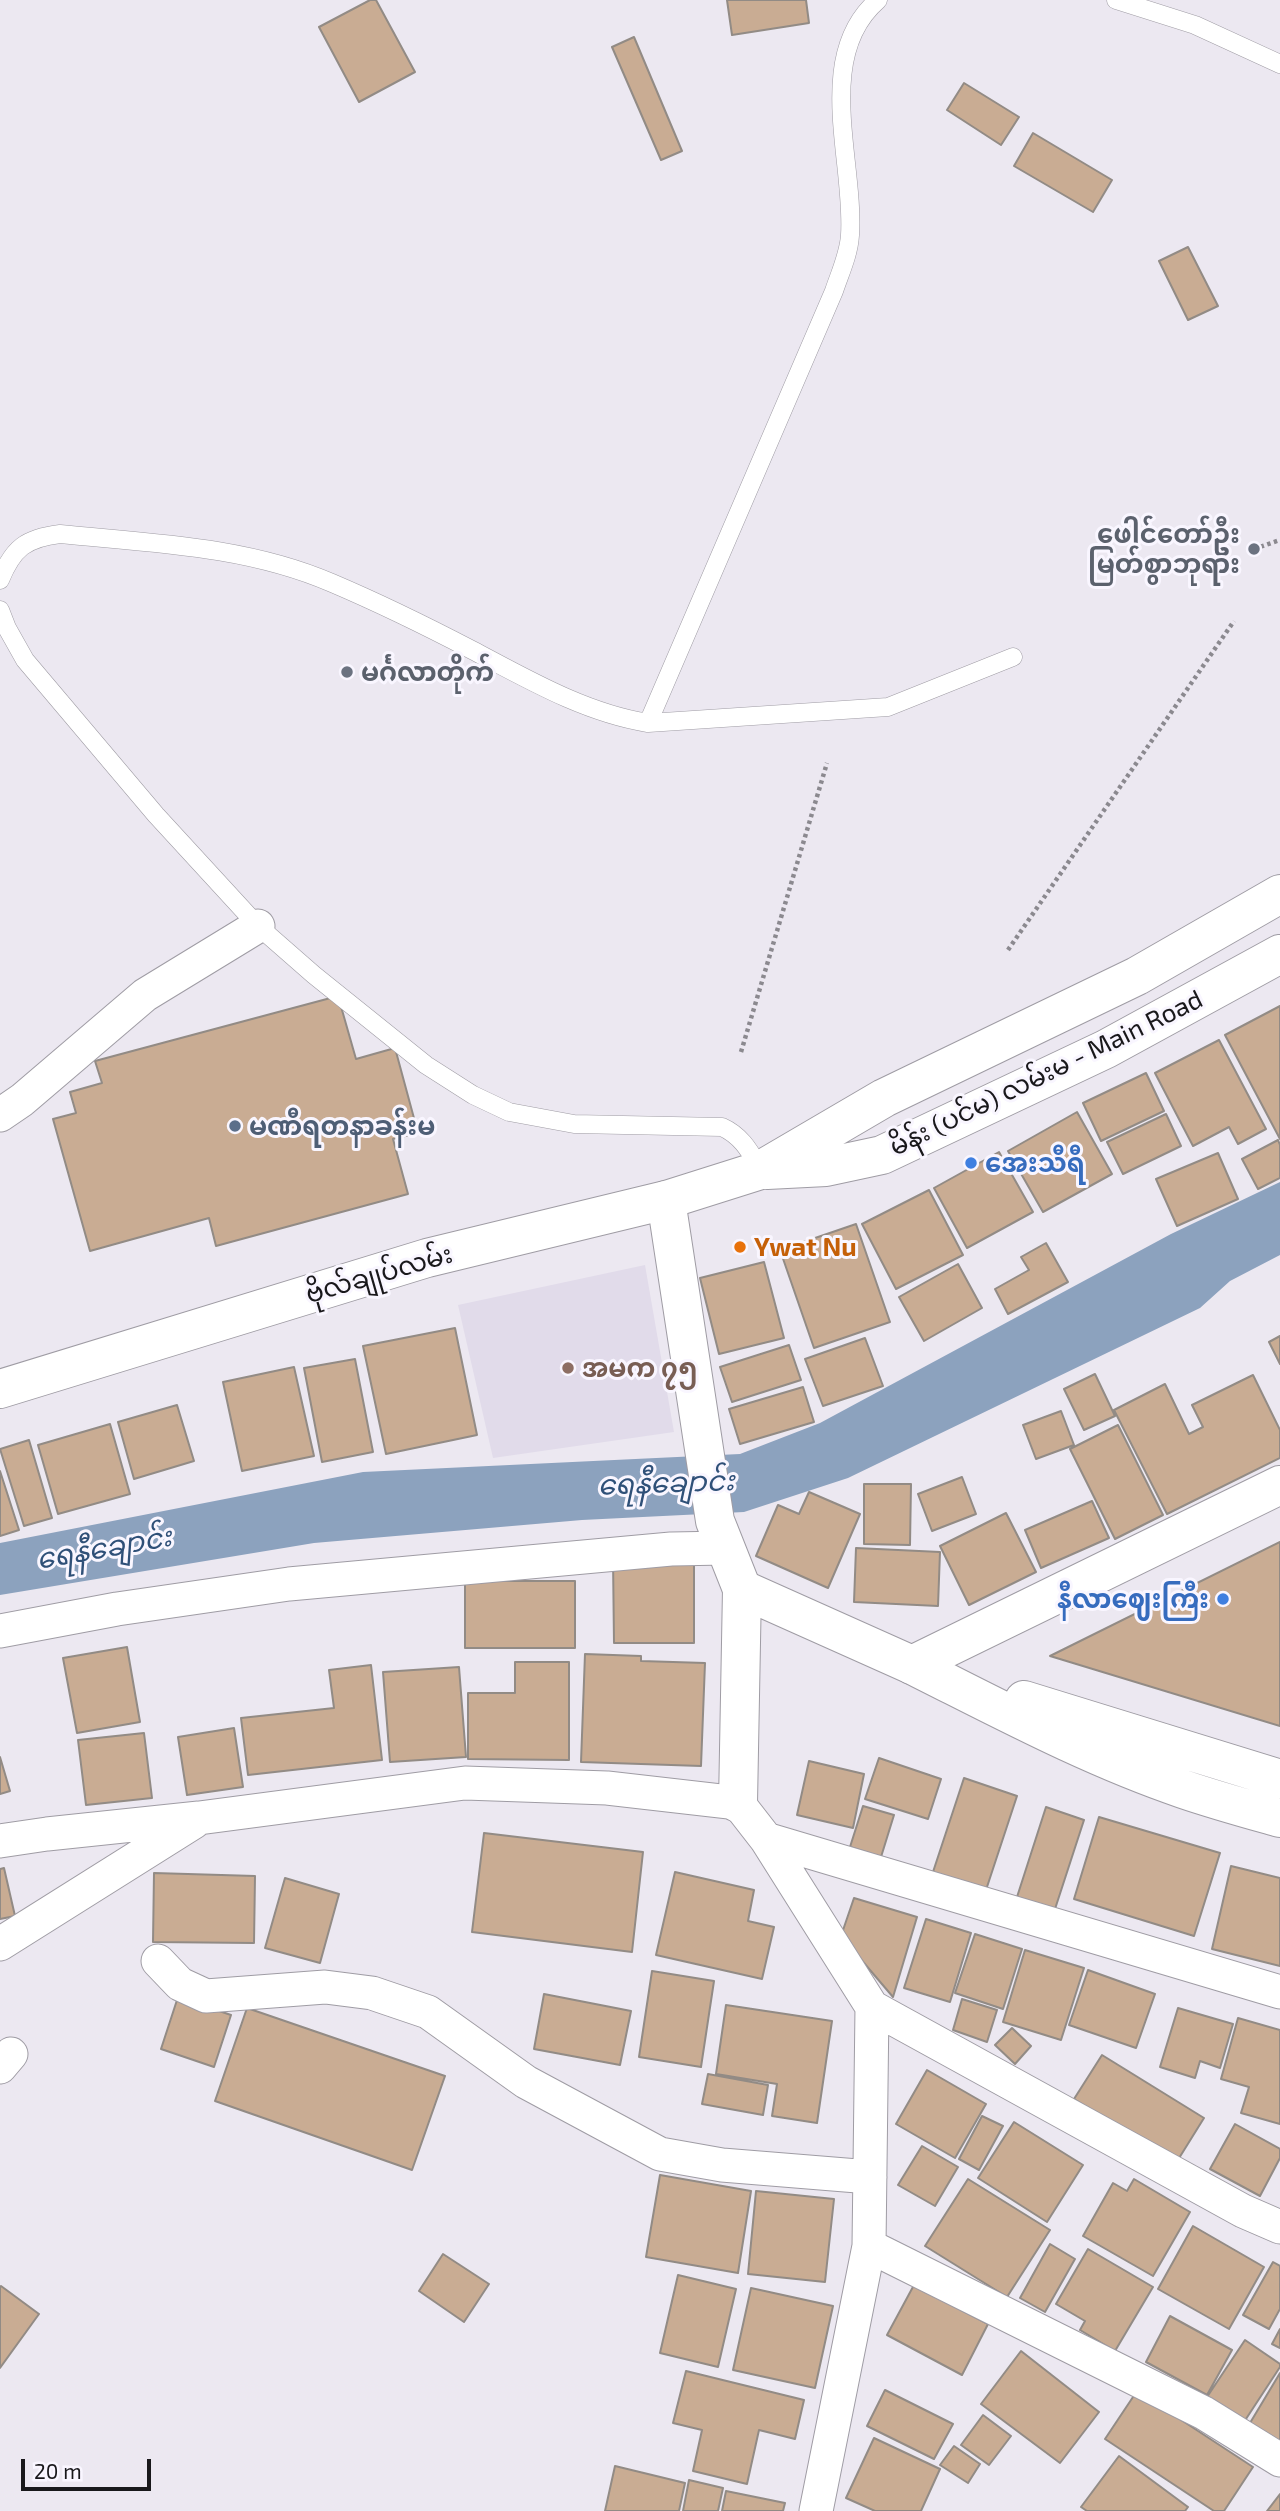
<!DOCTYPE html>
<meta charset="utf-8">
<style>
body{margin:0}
#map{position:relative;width:1280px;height:2511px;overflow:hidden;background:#ece8f1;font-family:"Exo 2",sans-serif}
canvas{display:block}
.scale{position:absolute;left:21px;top:2459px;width:130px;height:32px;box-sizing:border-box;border:4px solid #19181b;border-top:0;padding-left:9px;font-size:21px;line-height:24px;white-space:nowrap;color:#19181b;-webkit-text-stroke:5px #f9f6ff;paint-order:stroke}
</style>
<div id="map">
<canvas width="1280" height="2511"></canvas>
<div class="scale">20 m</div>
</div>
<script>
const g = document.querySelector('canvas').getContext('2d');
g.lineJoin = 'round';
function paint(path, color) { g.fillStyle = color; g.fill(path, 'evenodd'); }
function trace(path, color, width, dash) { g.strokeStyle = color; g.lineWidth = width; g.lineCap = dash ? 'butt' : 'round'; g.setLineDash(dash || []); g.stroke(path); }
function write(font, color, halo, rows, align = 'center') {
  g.font = font + ' "Exo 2","Noto Sans Myanmar",sans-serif'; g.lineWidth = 6; g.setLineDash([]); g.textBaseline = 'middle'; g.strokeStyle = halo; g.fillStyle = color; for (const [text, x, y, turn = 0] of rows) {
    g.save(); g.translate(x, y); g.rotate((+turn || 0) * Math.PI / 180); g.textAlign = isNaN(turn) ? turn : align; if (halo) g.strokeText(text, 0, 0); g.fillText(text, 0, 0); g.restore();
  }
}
paint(new Path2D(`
 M645,1265L674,1432L493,1458L458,1305Z`), '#e1dbea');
paint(new Path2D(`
 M1280,1182V1255L1230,1281L1200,1308L848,1478L744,1512L582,1520L314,1543L0,1595V1543L363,1472L740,1454L820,1423L1171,1234Z`), '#8ca2be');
const building = new Path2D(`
 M370,0H376L415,72L359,102L319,27Z
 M727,0H806L809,23L732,35Z
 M634,37L682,151L661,160L612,47Z
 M964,83L1019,117L1001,145L947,110Z
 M1033,133L1112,180L1093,212L1014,166Z
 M1188,247L1218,306L1188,320L1159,261Z
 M338,996L356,1059L395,1048L418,1133L393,1139L408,1194L216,1246L209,1218L90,1251L53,1119L76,1113L70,1092L102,1083L95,1061Z
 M1280,1006V1139L1225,1035Z
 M1219,1040L1266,1129L1238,1144L1229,1127L1193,1146L1155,1073Z
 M1146,1073L1164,1111L1101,1141L1083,1103Z
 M1077,1112L1112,1174L1043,1212L1008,1151Z
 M1166,1114L1181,1146L1123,1174L1107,1142Z
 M1278,1140L1280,1145V1178L1258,1189L1242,1159Z
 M999,1152L1033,1212L967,1248L934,1188Z
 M1218,1153L1238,1199L1177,1226L1156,1179Z
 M929,1190L963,1255L896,1289L862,1224Z
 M856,1224L890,1322L814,1348L780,1250Z
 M1046,1243L1068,1282L1008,1314L995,1289L1029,1270L1021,1257Z
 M764,1262L784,1338L719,1354L700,1278Z
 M958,1264L982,1308L924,1341L899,1297Z
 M455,1328L477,1435L386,1454L363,1346Z
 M1280,1336V1364L1269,1342Z
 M865,1338L883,1386L823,1406L805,1359Z
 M789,1345L801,1380L732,1402L720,1367Z
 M355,1359L373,1452L322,1462L304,1368Z
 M294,1367L314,1456L242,1471L223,1382Z
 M1095,1374L1115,1416L1084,1430L1064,1389Z
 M1253,1375L1280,1430V1458L1167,1514L1114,1410L1165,1384L1189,1434L1203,1427L1192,1405Z
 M803,1387L814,1422L740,1444L729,1409Z
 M177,1405L194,1461L134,1479L118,1422Z
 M1061,1411L1074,1445L1036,1459L1023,1425Z
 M110,1424L130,1494L58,1514L38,1445Z
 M1118,1425L1163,1515L1115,1539L1070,1449Z
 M29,1440L52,1518L24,1526L0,1449Z
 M0,1471L19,1530L0,1536Z
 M962,1477L976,1514L932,1531L918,1494Z
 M864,1484H911L910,1545L864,1544Z
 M809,1492L860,1514L828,1588L756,1556L778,1505L799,1514Z
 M1092,1501L1109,1538L1041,1568L1025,1530Z
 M1006,1513L1036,1572L969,1605L940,1546Z
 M1280,1542V1726L1050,1656Z
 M856,1548L940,1552L938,1606L854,1602Z
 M613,1558H694V1643H614Z
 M465,1581H575V1648H465Z
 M127,1647L140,1722L77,1733L63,1658Z
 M585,1654L641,1656V1661L705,1663L701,1766L581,1762Z
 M515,1662H569V1760L468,1759V1693H515Z
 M371,1665L382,1760L248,1775L241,1718L334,1708L329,1670Z
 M459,1667L466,1757L390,1762L383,1672Z
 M234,1728L243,1787L187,1795L178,1737Z
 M144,1733L152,1798L86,1805L78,1740Z
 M0,1757L10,1791L0,1794Z
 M879,1758L941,1779L928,1819L865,1799Z
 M809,1761L864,1774L853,1828L797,1815Z
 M964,1778L1017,1796L985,1893L932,1875Z
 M863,1806L894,1815L881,1857L850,1847Z
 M1046,1807L1084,1820L1055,1909L1017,1897Z
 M1099,1817L1220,1853L1194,1936L1074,1899Z
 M484,1833L643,1852L632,1952L472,1932Z
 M1231,1866L1280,1878V1966L1212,1949Z
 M4,1868L15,1916L0,1919V1869Z
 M675,1872L754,1890L748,1921L774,1927L762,1979L656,1955Z
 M154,1873L255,1876L254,1943L153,1942Z
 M285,1878L339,1894L320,1963L265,1948Z
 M854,1898L917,1917L893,1997L841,1936Z
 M926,1919L971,1933L950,2002L904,1988Z
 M975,1934L1022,1949L1003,2009L955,1993Z
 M1025,1950L1084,1968L1061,2040L1003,2022Z
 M1088,1970L1155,1994L1136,2048L1069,2025Z
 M652,1971L714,1981L701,2067L639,2057Z
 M544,1994L631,2011L620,2065L534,2049Z
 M178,1997L231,2015L214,2067L161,2049Z
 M962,1999L997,2010L987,2042L953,2030Z
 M726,2005L832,2021L817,2123L772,2116L777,2084L716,2074Z
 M247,2008L445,2076L412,2170L215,2101Z
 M1178,2008L1233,2024L1220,2068L1200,2061L1195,2078L1160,2067Z
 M1238,2018L1280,2030V2124L1241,2113L1249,2087L1221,2079Z
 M1012,2028L1031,2046L1015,2064L995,2045Z
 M1102,2055L1204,2118L1176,2163L1074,2099Z
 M927,2070L986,2104L955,2158L896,2124Z
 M708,2074L768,2085L763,2115L702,2104Z
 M982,2116L1003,2126L979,2170L959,2159Z
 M1014,2122L1083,2165L1047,2222L978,2178Z
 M1235,2124L1280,2149V2158L1260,2196L1210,2169Z
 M922,2146L958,2167L935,2206L898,2185Z
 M660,2175L751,2191L738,2273L646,2257Z
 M968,2179L1050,2230L1007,2297L925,2246Z
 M1134,2179L1190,2212L1153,2276L1083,2236L1113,2183L1127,2191Z
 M756,2191L834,2199L825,2282L748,2274Z
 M1193,2226L1264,2267L1229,2329L1158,2289Z
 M1050,2244L1075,2259L1045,2312L1020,2298Z
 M1088,2249L1153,2287L1115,2351L1080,2330L1085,2321L1056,2304Z
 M443,2254L489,2284L464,2322L419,2291Z
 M1273,2262L1280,2266V2309L1269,2329L1243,2315Z
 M678,2275L736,2289L718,2367L660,2353Z
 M914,2285L988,2324L962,2375L887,2335Z
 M1,2286L39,2314L0,2368V2287Z
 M751,2288L833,2306L815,2388L733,2370Z
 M1170,2316L1232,2350L1207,2395L1146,2362Z
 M1280,2329V2348L1272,2344Z
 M1245,2340L1280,2364V2367L1244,2422L1207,2397Z
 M1021,2351L1099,2412L1060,2463L981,2404Z
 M686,2371L804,2400L795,2439L759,2430L747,2484L693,2471L702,2430L673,2423Z
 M1280,2373V2447L1247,2428Z
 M885,2390L953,2424L934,2459L867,2426Z
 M1137,2391L1253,2467L1224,2511H1214L1105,2439Z
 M983,2415L1011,2436L989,2465L961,2445Z
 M874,2438L940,2469L921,2511H875L846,2498Z
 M954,2446L980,2464L968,2483L940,2465Z
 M1119,2456L1188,2507L1185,2511H1087L1081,2507Z
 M615,2466L685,2483L679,2511H605Z
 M689,2480L723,2488L718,2511H683Z
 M726,2491L785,2503L783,2511H722Z
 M1280,2494V2511H1267Z`);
paint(building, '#c9ac93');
trace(building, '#928b85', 2);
const service = new Path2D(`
 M1116,0L1195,25L1280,64
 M0,580C13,548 26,538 60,534C151,543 247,546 332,583C379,603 426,626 472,650C527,679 585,713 648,723L888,707L1013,657
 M0,610L7,628L25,660L156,815L258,926L314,975L426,1065L473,1095L509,1112L574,1124L722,1127C742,1136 750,1152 761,1170
 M648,723L834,291C840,273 849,254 850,235C855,162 813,56 878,0`);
const minor = new Path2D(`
 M0,1115L22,1100L145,995L258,926
 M0,1631L117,1609L289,1584L671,1549L726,1548
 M766,1839L1280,1992
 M0,1841L47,1834L199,1818L465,1783L607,1788L738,1803L766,1839L872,2007L869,2246L816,2511
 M0,1944L194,1822
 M158,1961L180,1984L206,1996L325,1987L372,1993L428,2012L526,2082L660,2154L722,2165L870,2177
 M872,2007L1243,2211L1280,2227
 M0,2067L11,2054
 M869,2246L1204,2413L1280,2460`);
const tertiary = new Path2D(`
 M666,1200L715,1521L742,1589
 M912,1665C1000,1709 1089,1757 1183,1789C1215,1800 1248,1809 1280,1818
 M1024,1700L1280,1779`);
const secondary = new Path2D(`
 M738,1803L742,1589L912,1665L1280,1485`);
const primary = new Path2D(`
 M767,1170L826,1167L882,1155L1106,1049L1280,954
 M0,1389L427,1258L666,1200L761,1170L884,1098L1137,976L1280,894`);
trace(service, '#9f9ca4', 19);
trace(minor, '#9f9ca4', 35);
trace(tertiary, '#9f9ca4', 40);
trace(secondary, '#9f9ca4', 40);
trace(primary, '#9f9ca4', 40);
trace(new Path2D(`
 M1254,549L1280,540
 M1008,950L1234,621
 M741,1052L827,763`), '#8b898f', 4.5, [3.5, 3.5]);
trace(service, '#fff', 18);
trace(minor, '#fff', 33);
trace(tertiary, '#fff', 38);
trace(secondary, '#fff', 38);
trace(primary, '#fff', 38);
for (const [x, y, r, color] of [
 [1254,549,7,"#6b7280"],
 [347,672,7,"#6b7280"],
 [235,1126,7,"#5c6f8a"],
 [971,1163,7,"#3f7fe0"],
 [740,1247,7,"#e8710a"],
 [568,1368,7,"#8d6e63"],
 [1223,1599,7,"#3f7fe0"]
]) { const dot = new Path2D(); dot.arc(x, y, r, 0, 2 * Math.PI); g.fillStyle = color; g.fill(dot); trace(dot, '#f9f6ff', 2.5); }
write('bold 26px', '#5b616d', '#f9f6ff', [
 ["‌ဖေါင်‌‌တော်‌ဦး",1240,534],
 ["မြတ်‌စွာဘုရား",1240,564],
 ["မင်္ဂလာတိုက်",361,672,"left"]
], 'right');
write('26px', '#19181b', '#f9f6ff', [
 ["မိန်း (ပင်မ) လမ်းမ - Main Road",1046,1073,-26],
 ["ဗိုလ်‌ချုပ်‌လမ်း",379,1274,-16]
]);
write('bold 26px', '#4e5e75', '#f9f6ff', [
 ["မဏီရတနာခန်းမ",249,1126]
], 'left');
write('bold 26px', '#366cbe', '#f9f6ff', [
 ["အေးသီရီ",985,1163],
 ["နီလာ‌ဈေးကြီး",1209,1599,"right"]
], 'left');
write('bold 26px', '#c56008', '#f9f6ff', [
 ["Ywat Nu",754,1247]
], 'left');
write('bold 26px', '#785e54', '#f9f6ff', [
 ["အမက ၇၅",582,1368]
], 'left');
write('italic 28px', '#2f5078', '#f9f6ff', [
 ["ရေနီချောင်း",666,1483,-2],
 ["ရေနီချောင်း",104,1548,-10]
]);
</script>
